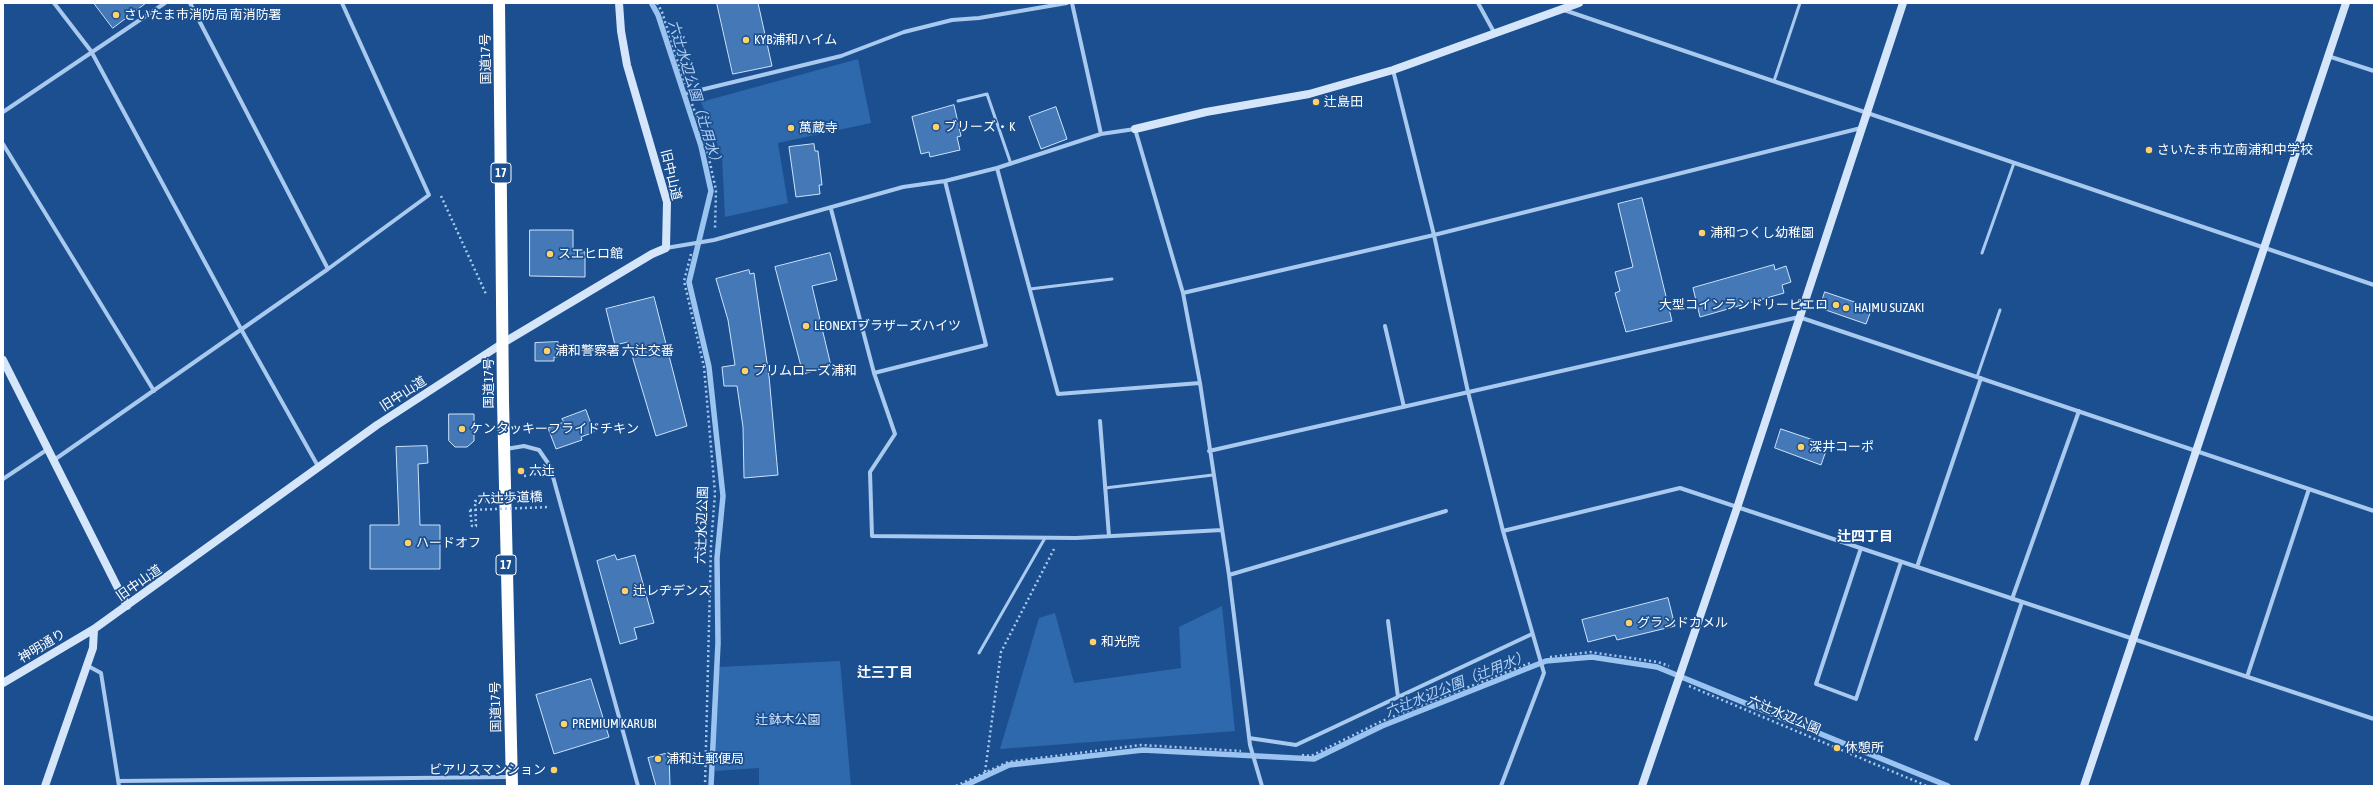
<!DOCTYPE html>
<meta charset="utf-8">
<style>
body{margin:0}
#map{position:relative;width:2377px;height:789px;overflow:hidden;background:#1b4f8f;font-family:"Asap Condensed",sans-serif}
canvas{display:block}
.frame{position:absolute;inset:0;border:4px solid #fff;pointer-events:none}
</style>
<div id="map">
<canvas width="2377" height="789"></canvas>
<div class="frame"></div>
</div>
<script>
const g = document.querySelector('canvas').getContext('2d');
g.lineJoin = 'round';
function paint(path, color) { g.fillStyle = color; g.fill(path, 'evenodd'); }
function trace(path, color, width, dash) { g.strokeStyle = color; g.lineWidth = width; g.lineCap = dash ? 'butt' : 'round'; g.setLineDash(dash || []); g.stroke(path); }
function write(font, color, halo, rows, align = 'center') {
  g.font = font + ' "Asap Condensed","Noto Sans JP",sans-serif'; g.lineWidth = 3.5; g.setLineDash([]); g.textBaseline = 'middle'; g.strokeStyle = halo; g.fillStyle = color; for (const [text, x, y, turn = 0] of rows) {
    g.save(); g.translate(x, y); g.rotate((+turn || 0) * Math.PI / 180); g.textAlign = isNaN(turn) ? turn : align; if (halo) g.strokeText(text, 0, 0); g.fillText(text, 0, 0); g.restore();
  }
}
paint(new Path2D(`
 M858,59L871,123L778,143L788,203L725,217L722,156L701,102Z
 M1222,606L1235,731L1000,749L1039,618L1055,613L1074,683L1181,668L1179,627Z
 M840,661L851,786H759V768L715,771L719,667Z`), '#2e69ad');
trace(new Path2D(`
 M652,4L658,15L701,146L711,191L689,282L709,367L723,496L717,558L718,643L711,786
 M964,786L1009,765L1143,750L1314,759L1382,726L1546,661L1592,657L1657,667L1948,786`), '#9cc4f0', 5.5);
const building = new Path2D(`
 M94,3H146L113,28Z
 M717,3H758L772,66L733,74Z
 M954,105L961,136L957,137L960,150L930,157L929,152L921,154L912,117Z
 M1056,107L1067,139L1041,149L1029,117Z
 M814,144L815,151H818L822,185H819L820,194L796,197L789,147Z
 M1642,198L1672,321L1626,332L1615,293L1620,291L1615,272L1633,267L1618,204Z
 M530,230H573V251L585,252V277L530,276Z
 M830,253L837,280L812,286L831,366L803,374L775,267Z
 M1774,265L1775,270L1786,266L1791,282L1782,285L1784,293L1700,317L1693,288Z
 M749,270L750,274L754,273L769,376L778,475L744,478L743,427L737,386H724L722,367L735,365L728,320L716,279Z
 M1825,292L1872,308L1866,324L1820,308Z
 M654,297L687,426L656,436L628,342L615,345L606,309Z
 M558,342V357H554V361H535V343Z
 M586,410L594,432L581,437L582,440L556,449L548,428L564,422L562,419Z
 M449,414H474V441L467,447H455L449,441Z
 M1781,429L1828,445L1821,465L1775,448Z
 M427,446L428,463L418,464L420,525H440V569H370V525H399L396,447Z
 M615,555L617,560L635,555L654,623L634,628L637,639L620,644L597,561Z
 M1668,598L1675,626L1617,640L1615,635L1588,642L1582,620Z
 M591,679L609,737L554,754L536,695Z
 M669,753L670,786H656L648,758Z`);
paint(building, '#4478b7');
trace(building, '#cfe3fa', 1);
trace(new Path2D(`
 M657,3L662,12L685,84
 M692,104L704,136L716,190L715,229
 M441,196L486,294
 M691,254L684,281L704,367L715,493L711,545L705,786
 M524,476L541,473
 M470,510L472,526H476L475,501H488
 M1550,657L1590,652L1658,662L1669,666
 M1689,686L1927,786
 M1302,755L1311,756L1382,721L1530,663
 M985,772L1001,652L1054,549
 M956,786L1008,762L1141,745L1241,751`), '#a9c9ee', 2.5, [2, 3]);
trace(new Path2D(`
 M1774,81L1800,3
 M958,101L987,94L1011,164
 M1982,253L2014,163
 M1030,289L1112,279
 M1977,377L2000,310
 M1105,488L1213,475
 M979,653L1045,538`), '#a9c9ee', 3);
trace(new Path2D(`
 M54,3L91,51L241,329L319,468
 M190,3L328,269
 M1072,3L1101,134
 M1478,3L1495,34
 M1564,10L2374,285
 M2328,56L2374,71
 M1393,70L1434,235L1468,392L1503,531L1544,673L1501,786
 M688,93L841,56L904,32L952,20L979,18L1067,3
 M3,112L165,3
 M3,144L154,391
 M997,168L1058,394L1200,383
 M831,209L874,373L895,434L870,472L872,536L1076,538L1222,530
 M666,248L714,240L903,187L945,181L997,168L1101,134L1135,129L1183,293L1200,383L1229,575L1250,745L1262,786
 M1183,293L1434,235L1861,128
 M1385,326L1404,407
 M874,373L986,345L945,181
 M1100,421L1109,536
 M506,449L524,446L539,450L550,466L638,786
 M1209,451L1799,317L2374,511
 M54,460L328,269L429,195L342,3
 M3,479L48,449
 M1503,531L1680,488L2374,719
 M1861,548L1816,684L1856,699L1901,562
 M1917,567L1981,378
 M1229,575L1446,511
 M2012,599L2079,411
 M1388,621L1398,697
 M88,666L101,673L119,786
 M2247,677L2309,489
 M1249,738L1296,745L1532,634
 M1976,739L2022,602
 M118,781L510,777`), '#a9c9ee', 4);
trace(new Path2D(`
 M1135,129L1206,112L1309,94L1393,70L1579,3
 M3,360L127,606
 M3,683L94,629L377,425L503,343L652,254L666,248L667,202L627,65L621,31L619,3
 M45,786L93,648L94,629
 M1642,786L1737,508L1903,3
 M2084,786L2346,3`), '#d6e6fa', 8);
trace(new Path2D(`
 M499,3L503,401L512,786`), '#fff', 12);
trace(new Path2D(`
 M470,510L550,507`), '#a9c9ee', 2.5, [2, 3]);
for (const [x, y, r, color] of [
 [116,15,4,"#ffd166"],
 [746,40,4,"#ffd166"],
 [1316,102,4,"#ffd166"],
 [936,127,4,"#ffd166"],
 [791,128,4,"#ffd166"],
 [2149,150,4,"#ffd166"],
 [1702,233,4,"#ffd166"],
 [550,254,4,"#ffd166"],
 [1836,305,4,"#ffd166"],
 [1846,308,4,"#ffd166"],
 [806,326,4,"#ffd166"],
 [547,351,4,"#ffd166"],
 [745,371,4,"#ffd166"],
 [462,429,4,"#ffd166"],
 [1801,447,4,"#ffd166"],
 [521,471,4,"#ffd166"],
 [408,543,4,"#ffd166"],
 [625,591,4,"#ffd166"],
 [1629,623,4,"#ffd166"],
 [1093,642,4,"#ffd166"],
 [564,724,4,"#ffd166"],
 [1837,748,4,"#ffd166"],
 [658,759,4,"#ffd166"],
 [554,770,4,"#ffd166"]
]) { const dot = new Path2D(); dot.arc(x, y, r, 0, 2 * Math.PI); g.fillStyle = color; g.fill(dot); trace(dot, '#1b4f8f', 1.5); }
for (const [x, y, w] of [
 [501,173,20],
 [506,565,20]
]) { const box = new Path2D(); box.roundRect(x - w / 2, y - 10, w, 20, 3); g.fillStyle = '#1b4f8f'; g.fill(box); trace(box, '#fff', 1); }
write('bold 12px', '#fff', null, [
 ["17",501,173],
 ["17",506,565]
]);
write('13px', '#fff', '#1b4f8f', [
 ["さいたま市消防局 南消防署",124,15],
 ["KYB浦和ハイム",754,40],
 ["辻島田",1324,102],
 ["ブリーズ・K",944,127],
 ["萬蔵寺",799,128],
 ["さいたま市立南浦和中学校",2157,150],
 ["浦和つくし幼稚園",1710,233],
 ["スエヒロ館",558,254],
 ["大型コインランドリーピエロ",1828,305,"right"],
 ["HAIMU SUZAKI",1854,308],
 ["LEONEXTブラザーズハイツ",814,326],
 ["浦和警察署 六辻交番",555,351],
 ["プリムローズ浦和",753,371],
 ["ケンタッキーフライドチキン",470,429],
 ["深井コーポ",1809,447],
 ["六辻",529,471],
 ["ハードオフ",416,543],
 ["辻レヂデンス",633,591],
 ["グランドカメル",1637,623],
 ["和光院",1101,642],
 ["PREMIUM KARUBI",572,724],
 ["休憩所",1845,748],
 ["浦和辻郵便局",666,759],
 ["ビアリスマンション",546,770,"right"]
], 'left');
write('13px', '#fff', '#1b4f8f', [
 ["国道17号",486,59,-91],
 ["旧中山道",671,175,77],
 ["国道17号",489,383,-90],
 ["旧中山道",403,394,-33],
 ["六辻歩道橋",510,498,-2],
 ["六辻水辺公園",702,525,-88],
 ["旧中山道",139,583,-35],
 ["神明通り",42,646,-31],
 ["国道17号",496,707,-91],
 ["六辻水辺公園",1784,715,23]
]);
write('13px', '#cfe3fa', '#1b4f8f', [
 ["辻鉢木公園",788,720]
]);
write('italic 14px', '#b5d3f5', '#1b4f8f', [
 ["六辻水辺公園（辻用水）",695,94,73],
 ["六辻水辺公園（辻用水）",1457,684,-22]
]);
write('bold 14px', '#fff', '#1b4f8f', [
 ["辻四丁目",1865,537],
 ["辻三丁目",885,673]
]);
</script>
